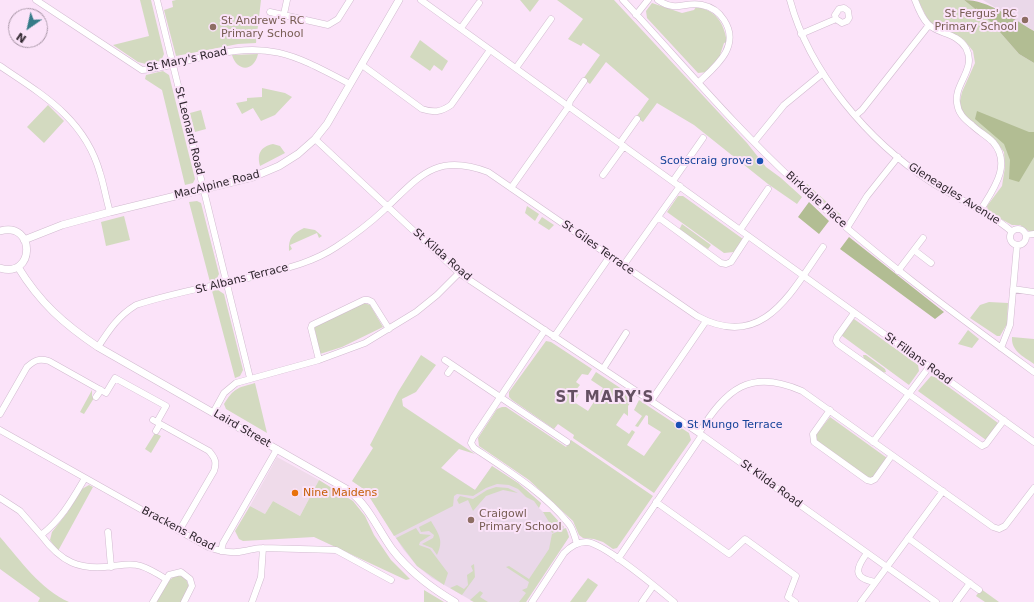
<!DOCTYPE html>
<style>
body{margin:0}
#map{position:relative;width:1034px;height:602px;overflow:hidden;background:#fbe3f9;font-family:"DejaVu Sans",sans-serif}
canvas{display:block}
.north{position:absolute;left:8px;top:8px;width:40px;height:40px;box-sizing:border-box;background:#fbe3f9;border:1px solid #a997a8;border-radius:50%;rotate:214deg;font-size:11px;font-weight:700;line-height:16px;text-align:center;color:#2f262e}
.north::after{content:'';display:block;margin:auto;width:14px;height:18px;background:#357b88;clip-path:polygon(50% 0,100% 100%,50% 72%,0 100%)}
</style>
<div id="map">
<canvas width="1034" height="602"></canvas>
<div class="north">N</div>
</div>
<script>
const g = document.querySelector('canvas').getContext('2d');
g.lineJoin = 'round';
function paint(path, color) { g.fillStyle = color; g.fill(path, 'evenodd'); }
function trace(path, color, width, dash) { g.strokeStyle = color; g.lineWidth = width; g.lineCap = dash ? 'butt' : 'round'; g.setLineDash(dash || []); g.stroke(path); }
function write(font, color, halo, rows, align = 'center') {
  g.font = font + ' "DejaVu Sans",sans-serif'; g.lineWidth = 4; g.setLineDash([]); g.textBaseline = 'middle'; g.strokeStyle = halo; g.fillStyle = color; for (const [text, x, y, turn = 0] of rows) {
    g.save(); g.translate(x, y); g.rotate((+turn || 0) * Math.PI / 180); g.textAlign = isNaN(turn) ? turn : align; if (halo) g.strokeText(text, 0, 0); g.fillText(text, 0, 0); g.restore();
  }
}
paint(new Path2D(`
 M277,457L319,480L300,516L273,501L265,514L250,506Z`), '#efdbea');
paint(new Path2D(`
 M983,0H1034V31L999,10Z
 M492,466L518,483L541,503L539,508L543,512H550L568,532L569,537L526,602H474L432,578L417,566L403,549L365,490L352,481L440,467L475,490Z`), '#ead8e9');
paint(new Path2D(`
 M140,0H151L164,54L161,61L146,64L138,62L113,45L149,36Z
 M176,0H261L256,43L238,44L176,56L164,10L173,7L172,1Z
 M520,0H539L530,12Z
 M557,0H614L747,143L766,167L781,178L802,197L797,204L768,184L694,125L657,103L643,122L636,117L649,99L606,62L590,84L583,79L600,55L583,43L581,46L568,39L583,19Z
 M918,0H964L991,22L1019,54L1034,63V231H1029L1020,225H1012L988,212L987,206L1002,186L1005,167L1004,152L995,140L966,117L961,109L960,101L962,92L975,63L973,51L964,40L935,26L928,20Z
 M652,3L682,13L694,10L696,7C716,10 724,23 727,42L724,43L720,55L721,58L707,72L698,73L647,18L646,11Z
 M420,40L448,61L442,71L434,65L430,71L410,57Z
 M258,54C254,72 237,72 232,55Z
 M163,71L169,75L195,179L193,183L185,185L162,90L145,79L146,75Z
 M262,88L285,93L292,97L275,115L261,121L253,108L242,114L236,103L247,101V98L262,97Z
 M48,105L64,121L44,143L27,127Z
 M201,110L206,129L195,132L190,113Z
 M273,144L280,146L285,153L260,166C257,154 260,147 273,144Z
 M807,184L841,215L840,217L805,186Z
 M678,196H683L743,239L734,252L724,253L667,212Z
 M197,201L201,203L219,274L216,280L210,282L189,202Z
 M527,206L539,214L535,221L525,213Z
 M124,216L130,240L106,246L101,222Z
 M542,217L554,225L549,230L538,223Z
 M682,224L711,245L708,249L679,230Z
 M304,228L315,230L322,236L319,238L317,233L290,245L292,249L289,251C288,238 293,233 304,228Z
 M218,290L224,294L243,370L240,376L235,378L212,291Z
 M989,302L1008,303L1007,324L1000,336H997L970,318L980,305Z
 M364,303L370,305L383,327L342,347L320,354L314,326Z
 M854,319L918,365L919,371L909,385L841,335Z
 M968,330L979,339L972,348L958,344Z
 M1012,337L1034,339V364C1023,356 1011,351 1012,337Z
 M546,341L551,342L592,369L588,375L582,374L576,382L580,385L575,391L579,394L574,402L588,411L603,388L591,380L596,372L634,397L628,406V416L624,413L616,425L629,434L632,430L635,432L627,445L644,456L661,432L648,424V416L646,415L638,427L635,426L642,416L634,410L639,400L689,433L691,440L654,493L573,438L574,435L558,424L554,429L512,400L509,397V392Z
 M421,355L436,365L416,392L402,399L403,406L475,454L459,449L441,468L475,490L492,466L518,483L541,503L539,508L534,501L526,497L518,489L509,485L497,484L486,488L473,496L457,494L454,496L453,506L394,536L365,490L352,481L373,448L370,445L398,392Z
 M863,355H866L885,369L886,372L882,373L864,360Z
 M931,376L935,377L998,423L986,440L918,391Z
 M255,383L267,433L226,409L224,404C234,388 237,388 255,383Z
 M92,390V397L94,398L84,414L80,412Z
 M502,407H506L566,447L571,440L653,496L617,548L613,549L603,542L594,539L583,538L579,535L573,521L529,480L479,446L478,438L497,409Z
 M830,417L887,458L874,478H868L815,440V436Z
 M155,433L161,436L151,453L145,449Z
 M319,480L353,501L365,516L374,535L391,560L410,579L406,580L314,537L243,541L239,539L235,531L250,506L265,514L273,501L300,516Z
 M89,485L93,487L58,551L50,540L52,532L67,513L82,489Z
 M496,487L508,488L518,493L503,490L486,496L473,511L468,500L459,504L457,500L460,496L473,499L487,490Z
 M543,512H550L564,527L552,533L549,522Z
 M431,521C439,535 444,540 437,555L432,548L422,544L433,538L434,535L429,531L421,532L419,527Z
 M416,528L420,534L431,535L420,542L419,545L430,549L448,573L444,585L417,566L396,538Z
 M566,528L569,537L526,602H519L526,593L522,590L527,588L529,582L506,567L509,566L529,579L549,549L552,534Z
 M0,537C21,561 40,589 69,602H38L40,598L0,569Z
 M474,564L475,577L462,595L450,588L457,585L464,589L468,585L467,575L473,571L471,566Z
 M179,575L186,579L189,587L181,602H156C163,591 166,578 179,575Z
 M588,578L598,585L586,602H570Z
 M981,589L999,602H985L976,596Z
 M424,590L444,602H424Z
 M480,591L483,593L480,597L488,602H474L470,600Z`), '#d3dac0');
paint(new Path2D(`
 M964,0C989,0 1013,19 1034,31V63L1019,54L991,22Z
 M977,111L1029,132H1034V157L1019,182L1009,179L1010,160L1004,144L975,119Z
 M809,202L829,221L819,234L798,217Z
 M849,237L944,312L935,319L840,249Z`), '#b2bd93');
const minor = new Path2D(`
 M36,0L142,70C162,69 183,61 202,57C270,41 291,53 350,84
 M157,0L250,378
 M421,0L1034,442
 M623,0C680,61 734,126 795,182C870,252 952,312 1034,372
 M658,0C677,13 684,1 702,5C712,7 719,12 724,20C741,46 716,66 699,82
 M790,0C809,72 869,142 931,182C957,199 988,211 1011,231
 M915,0C918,8 922,18 928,24C939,35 956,32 966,48C977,69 954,83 957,103C958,113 964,119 972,125C978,131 987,136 993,142C1013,165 992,191 980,211
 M270,12L328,25L338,19L350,0
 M284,14L287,0
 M636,15L648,0
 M461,28L479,3
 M801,34L836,19L835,15L839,9L844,8L848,11L849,18L847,21L842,23L836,19
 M362,65L422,109C434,113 441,112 451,105L490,50
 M0,66C43,95 85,119 100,173C104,185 106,199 110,212
 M516,68L551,19
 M856,115L862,110L929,25
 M315,139L459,273L699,433L936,602
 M754,142L784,105L823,73
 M620,143L637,119
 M603,175L624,146
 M673,181L703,138
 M511,188L569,106L570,101L584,81
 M658,217L721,263L726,264L731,262L748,236
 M847,228L867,196L898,157
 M1010 237a8 8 0 1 1 16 0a8 8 0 1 1-16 0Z
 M740,230L768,189
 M1026,235L1034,234
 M914,250L931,263
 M623,266L680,186
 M898,271L923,238
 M1013,289L1034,292
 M854,313L837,337L836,341L838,344L982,446L986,444L1004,420
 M545,330L473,438L471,443L474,448C507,470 543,492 569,524C573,529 575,537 577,544
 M554,337L610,256
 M98,347C109,330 118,316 136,305C175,292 217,285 257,276C284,269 312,263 336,247C353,236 369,224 384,210C419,177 435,152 488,172L697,316C763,352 791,292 823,247
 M1001,348L1010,325L1017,245
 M319,360L311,328L312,325L364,300H368L372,302L389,329
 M445,360L567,442
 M603,369L626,333
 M448,373L453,366
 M96,397L101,390
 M651,401L706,321
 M830,410L813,434L814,442L867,480L871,481L875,479L892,455
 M213,413L224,393L236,383L319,360L365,343L416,312L437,295L459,273
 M0,414L27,367C35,360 39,358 49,361L106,393L115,378L166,406L157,422
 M153,420L209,451C215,458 217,462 214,471L179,531
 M0,430L208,547C219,551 232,554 244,551C250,550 255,548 263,548L336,550L391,580
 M156,431L160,424
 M699,433C726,389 750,368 802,391L993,527L999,529L1005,526L1034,488
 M873,442L929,367
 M0,498L20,511L41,535C61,520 72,500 85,478
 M656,502L729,554L745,539L796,576L788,597L795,602
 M108,532L111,567
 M41,535C61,562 79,571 113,566C122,565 132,563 141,566C150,569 158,574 166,579
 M908,538L979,590
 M221,551L223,543L277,449
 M867,553C856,568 852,578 875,582
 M618,559L702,435
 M153,602L169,575L181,572L190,579L192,586L184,602
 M252,602L261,577L263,548
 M532,602L564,553C570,547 577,542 586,542C603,542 658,589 674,602
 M642,602L653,586
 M861,602L943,491
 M956,602L970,583`);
const tertiary = new Path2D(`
 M0,231C36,221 35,279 0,268
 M24,240L62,225L110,212L253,177L279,166L298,154L315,139L327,124L399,0
 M18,267C40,303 64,324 98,347L348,490C369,506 377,528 392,549C409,571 431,588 455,602`);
trace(minor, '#d1bacf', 7);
trace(tertiary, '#d1bacf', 8);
trace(minor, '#fff', 6);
trace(tertiary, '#fff', 7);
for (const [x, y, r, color] of [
 [1025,20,4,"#8d6e63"],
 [213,27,4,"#8d6e63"],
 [760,161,4,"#1a4fb4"],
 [679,425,4,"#1a4fb4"],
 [295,493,4,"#e8710a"],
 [471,520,4,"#8d6e63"]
]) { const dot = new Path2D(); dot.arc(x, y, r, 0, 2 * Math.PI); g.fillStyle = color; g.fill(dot); trace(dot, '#fbe3f9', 1.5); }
write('11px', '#785e54', '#fbe3f9', [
 ["St Fergus' RC",1017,14,"right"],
 ["Primary School",1017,27,"right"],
 ["St Andrew's RC",221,21],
 ["Primary School",221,34],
 ["Craigowl",479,514],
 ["Primary School",479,527]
], 'left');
write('11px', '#2f262e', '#fbe3f9', [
 ["St Mary's Road",187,60,-12],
 ["St Leonard Road",189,131,76],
 ["MacAlpine Road",217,185,-14],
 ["Gleneagles Avenue",954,194,32],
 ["Birkdale Place",816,200,42],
 ["St Giles Terrace",598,248,35],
 ["St Kilda Road",442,255,41],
 ["St Albans Terrace",242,279,-14],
 ["St Fillans Road",918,359,36],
 ["Laird Street",242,429,30],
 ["St Kilda Road",771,484,36],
 ["Brackens Road",178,529,28]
]);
write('11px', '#164399', '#fbe3f9', [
 ["Scotscraig grove",752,161],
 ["St Mungo Terrace",687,425,"left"]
], 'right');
write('11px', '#c56008', '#fbe3f9', [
 ["Nine Maidens",303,493]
], 'left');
g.letterSpacing = '1px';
write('bold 15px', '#645062', '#fbe3f9', [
 ["ST MARY'S",605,398]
]);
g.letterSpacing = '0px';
</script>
